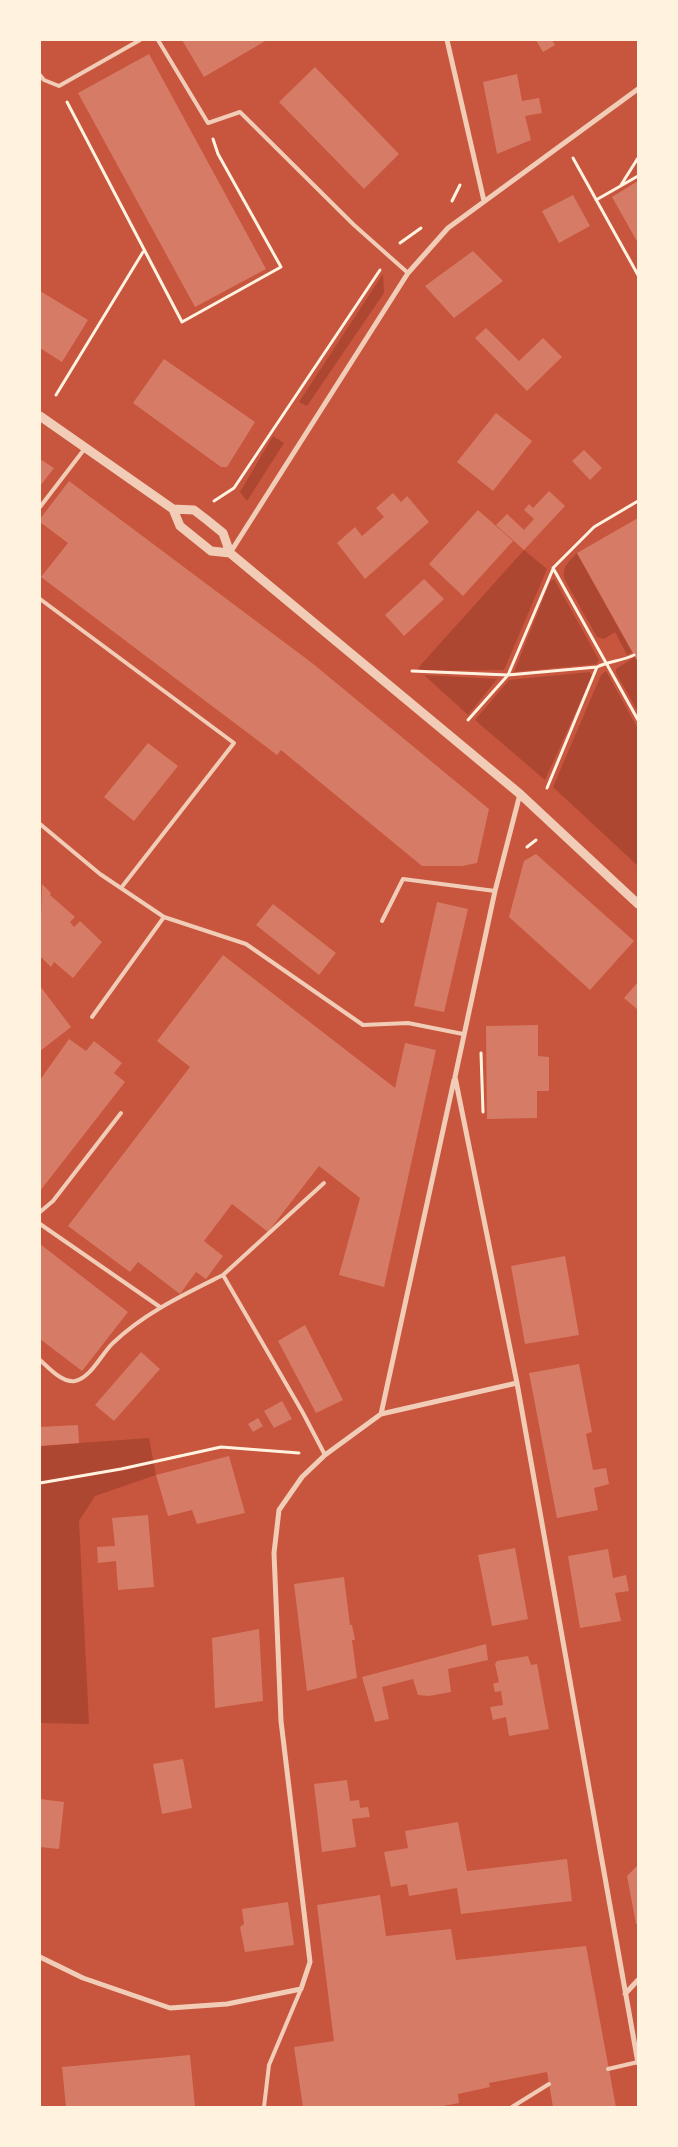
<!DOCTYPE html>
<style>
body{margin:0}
#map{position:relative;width:678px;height:2147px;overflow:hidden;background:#c8553d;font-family:"PT Sans",sans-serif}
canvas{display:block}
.frame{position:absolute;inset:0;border:41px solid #fff3e0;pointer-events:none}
</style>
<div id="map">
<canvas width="678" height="2147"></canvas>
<div class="frame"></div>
</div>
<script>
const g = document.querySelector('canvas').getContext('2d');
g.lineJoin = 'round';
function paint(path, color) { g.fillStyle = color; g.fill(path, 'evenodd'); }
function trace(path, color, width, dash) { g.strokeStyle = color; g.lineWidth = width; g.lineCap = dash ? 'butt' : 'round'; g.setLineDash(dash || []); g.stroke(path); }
paint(new Path2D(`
 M383,274L384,293L307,406L299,402Z
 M273,436L284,443L247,501L240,492Z
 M524,550L547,569L504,670L420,671L418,668Z
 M577,553L632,652L627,655L615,632L604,639L597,637L565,580C561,567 568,563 577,553Z
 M554,579L599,660L596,664L514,672L550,582Z
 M635,657L638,662V712L616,673V669Z
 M606,671L638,729V866L553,787L601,675Z
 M590,672L592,676L545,780L475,720L509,680Z
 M424,675L497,679L468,715Z
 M149,1438L156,1475L95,1496L79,1521L89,1724L40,1723V1446Z`), '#ae4732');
paint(new Path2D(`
 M182,40H267L204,77Z
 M536,40H552L555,45L543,52Z
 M149,54L266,269L195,307L78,93Z
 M315,67L399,154L364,189L279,102Z
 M517,74L522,101L539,98L542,113L525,116L531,140L497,154L483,82Z
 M638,181V243L612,197Z
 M573,195L590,226L559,243L542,211Z
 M473,251L503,281L454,318L425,286Z
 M40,291L88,320L62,362L40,348Z
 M486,328L519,361L543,338L562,357L527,391L475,338Z
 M164,359L255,422L227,467H221L133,403Z
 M496,413L532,441L493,491L457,462Z
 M584,450L602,468L590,480L572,461Z
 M40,459L54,468L40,486Z
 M69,481L312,663L489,809L477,863L462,866H422L281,750L277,755L41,577L68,543L40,522V519Z
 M549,491L565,506L524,550L496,525L507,514L524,530L534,519L524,510L529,504L533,508Z
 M393,493L401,502L407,496L429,522L365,579L337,543L355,527L362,536L384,517L376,508Z
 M478,510L513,541L463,596L429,564Z
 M638,518V662L577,553Z
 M424,579L444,599L404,636L385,615Z
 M148,743L178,766L134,821L104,797Z
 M536,854L634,941L590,990L509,917L524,861Z
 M42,884L51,893L50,895L75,917L70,922L74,927L80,921L102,942L73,978L54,962L51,967L40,956Z
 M437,902L468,909L444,1012L414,1006Z
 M273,904L336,953L319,975L256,925Z
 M223,955L395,1088L405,1043L436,1050L384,1287L339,1275L360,1198L319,1166L268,1232L232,1204L204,1241L223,1256L206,1279L196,1272L180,1294L138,1262L130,1272L68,1226L190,1067L157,1041Z
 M638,982V1010L624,998Z
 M40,986L71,1027L40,1051Z
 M538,1025V1056L549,1057V1091H537V1118L487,1119L486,1026Z
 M69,1039L86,1051L94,1041L122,1063L114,1073L125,1082L40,1191V1080Z
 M40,1244L128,1312L82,1371L40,1339Z
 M565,1256L579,1335L525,1344L511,1266Z
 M305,1325L343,1400L316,1413L278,1341Z
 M141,1352L160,1369L114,1421L95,1405Z
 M579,1364L592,1432L586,1434L593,1470L606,1468L609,1484L594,1488L598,1510L557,1518L529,1373Z
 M282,1401L292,1419L274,1428L264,1411Z
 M258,1418L263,1426L253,1432L248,1424Z
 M78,1425L79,1443L40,1446V1427Z
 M229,1456L245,1513L197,1524L192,1510L168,1516L156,1475Z
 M148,1515L154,1587L118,1590L116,1561L98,1563L97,1547L115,1546L112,1518Z
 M515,1548L528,1619L492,1626L478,1555Z
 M608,1549L613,1578L626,1575L629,1591L615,1593L621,1621L580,1628L568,1556Z
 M344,1577L350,1625H352L355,1640H352L357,1678L307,1691L294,1584Z
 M259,1629L263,1701L215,1708L212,1638Z
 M486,1644L488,1660L448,1669L451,1692L429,1696L418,1695L413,1679L382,1687L389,1719L375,1722L362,1677Z
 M528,1656L531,1665L537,1664L549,1729L509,1736L506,1717L493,1720L490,1707L503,1705L501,1691L495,1692L493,1684L499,1682L495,1664L497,1661Z
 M183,1759L192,1808L162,1814L153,1764Z
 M347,1780L350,1801L359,1800L360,1808L368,1807L370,1817L352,1819L356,1847L322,1852L314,1784Z
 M40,1799L64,1802L59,1849L40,1847Z
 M458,1822L467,1871L567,1859L572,1901L461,1914L457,1888L409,1896L407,1884L391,1887L384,1852L408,1848L405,1831Z
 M638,1865V1924H636L627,1876Z
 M380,1895L386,1936L451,1929L456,1960L586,1946L616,2107H553L547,2072L489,2083L490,2087L458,2094L459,2103L438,2107H303L294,2047L334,2041L317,1905Z
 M288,1902L294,1945L245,1952L240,1927L244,1924L242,1909Z
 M190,2055L195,2107H66L62,2067Z`), '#d67c66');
trace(new Path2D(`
 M67,102L182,322L281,267L218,154L213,139
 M573,158L638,275
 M621,185L638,158
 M596,200L638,176
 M452,201L460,185
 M400,243L421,228
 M56,395L143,252
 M214,501L234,488L380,270
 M638,501L594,527L553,568L638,720
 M412,671L508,675L597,667
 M468,720L508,675L553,569
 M547,788L597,667C609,661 622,661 634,655
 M527,847L536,840
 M481,1053L483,1112
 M40,1483L121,1469L221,1447L299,1453`), '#fff3e0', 3);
trace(new Path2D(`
 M158,40L208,123L240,112L354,225L408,273
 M40,75L44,80L59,86L140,40
 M40,507L86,447
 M40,599L234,743L121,888
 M40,824L100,874L164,917L246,944L363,1025L408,1023L463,1034
 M382,921L403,879L495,891
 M92,1017L164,917
 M324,1183L223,1275L303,1413L325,1455
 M40,1212L53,1201L121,1113
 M40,1224L160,1307
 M40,1360C49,1368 62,1383 75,1381C91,1378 102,1353 113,1343C144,1313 185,1294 223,1275
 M608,2069L638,2062
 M264,2107L269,2065L301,1989
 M512,2107L549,2084`), '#f1ccb7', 4);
trace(new Path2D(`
 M447,40L484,201
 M230,553L408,273L448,228L638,89
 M520,794L495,891L455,1077L517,1383L638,2063
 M381,1414L454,1080
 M40,1957L83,1978L170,2008L227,2004L301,1989L310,1962L281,1721L274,1553L279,1510L302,1477L325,1455L381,1414L517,1383
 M625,1994L638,1980`), '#f1ccb7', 5);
trace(new Path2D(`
 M40,416L173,509L180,526L211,551L230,553
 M173,509L194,510L207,520L223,533L230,553L520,794L638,904`), '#f1ccb7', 9);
</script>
